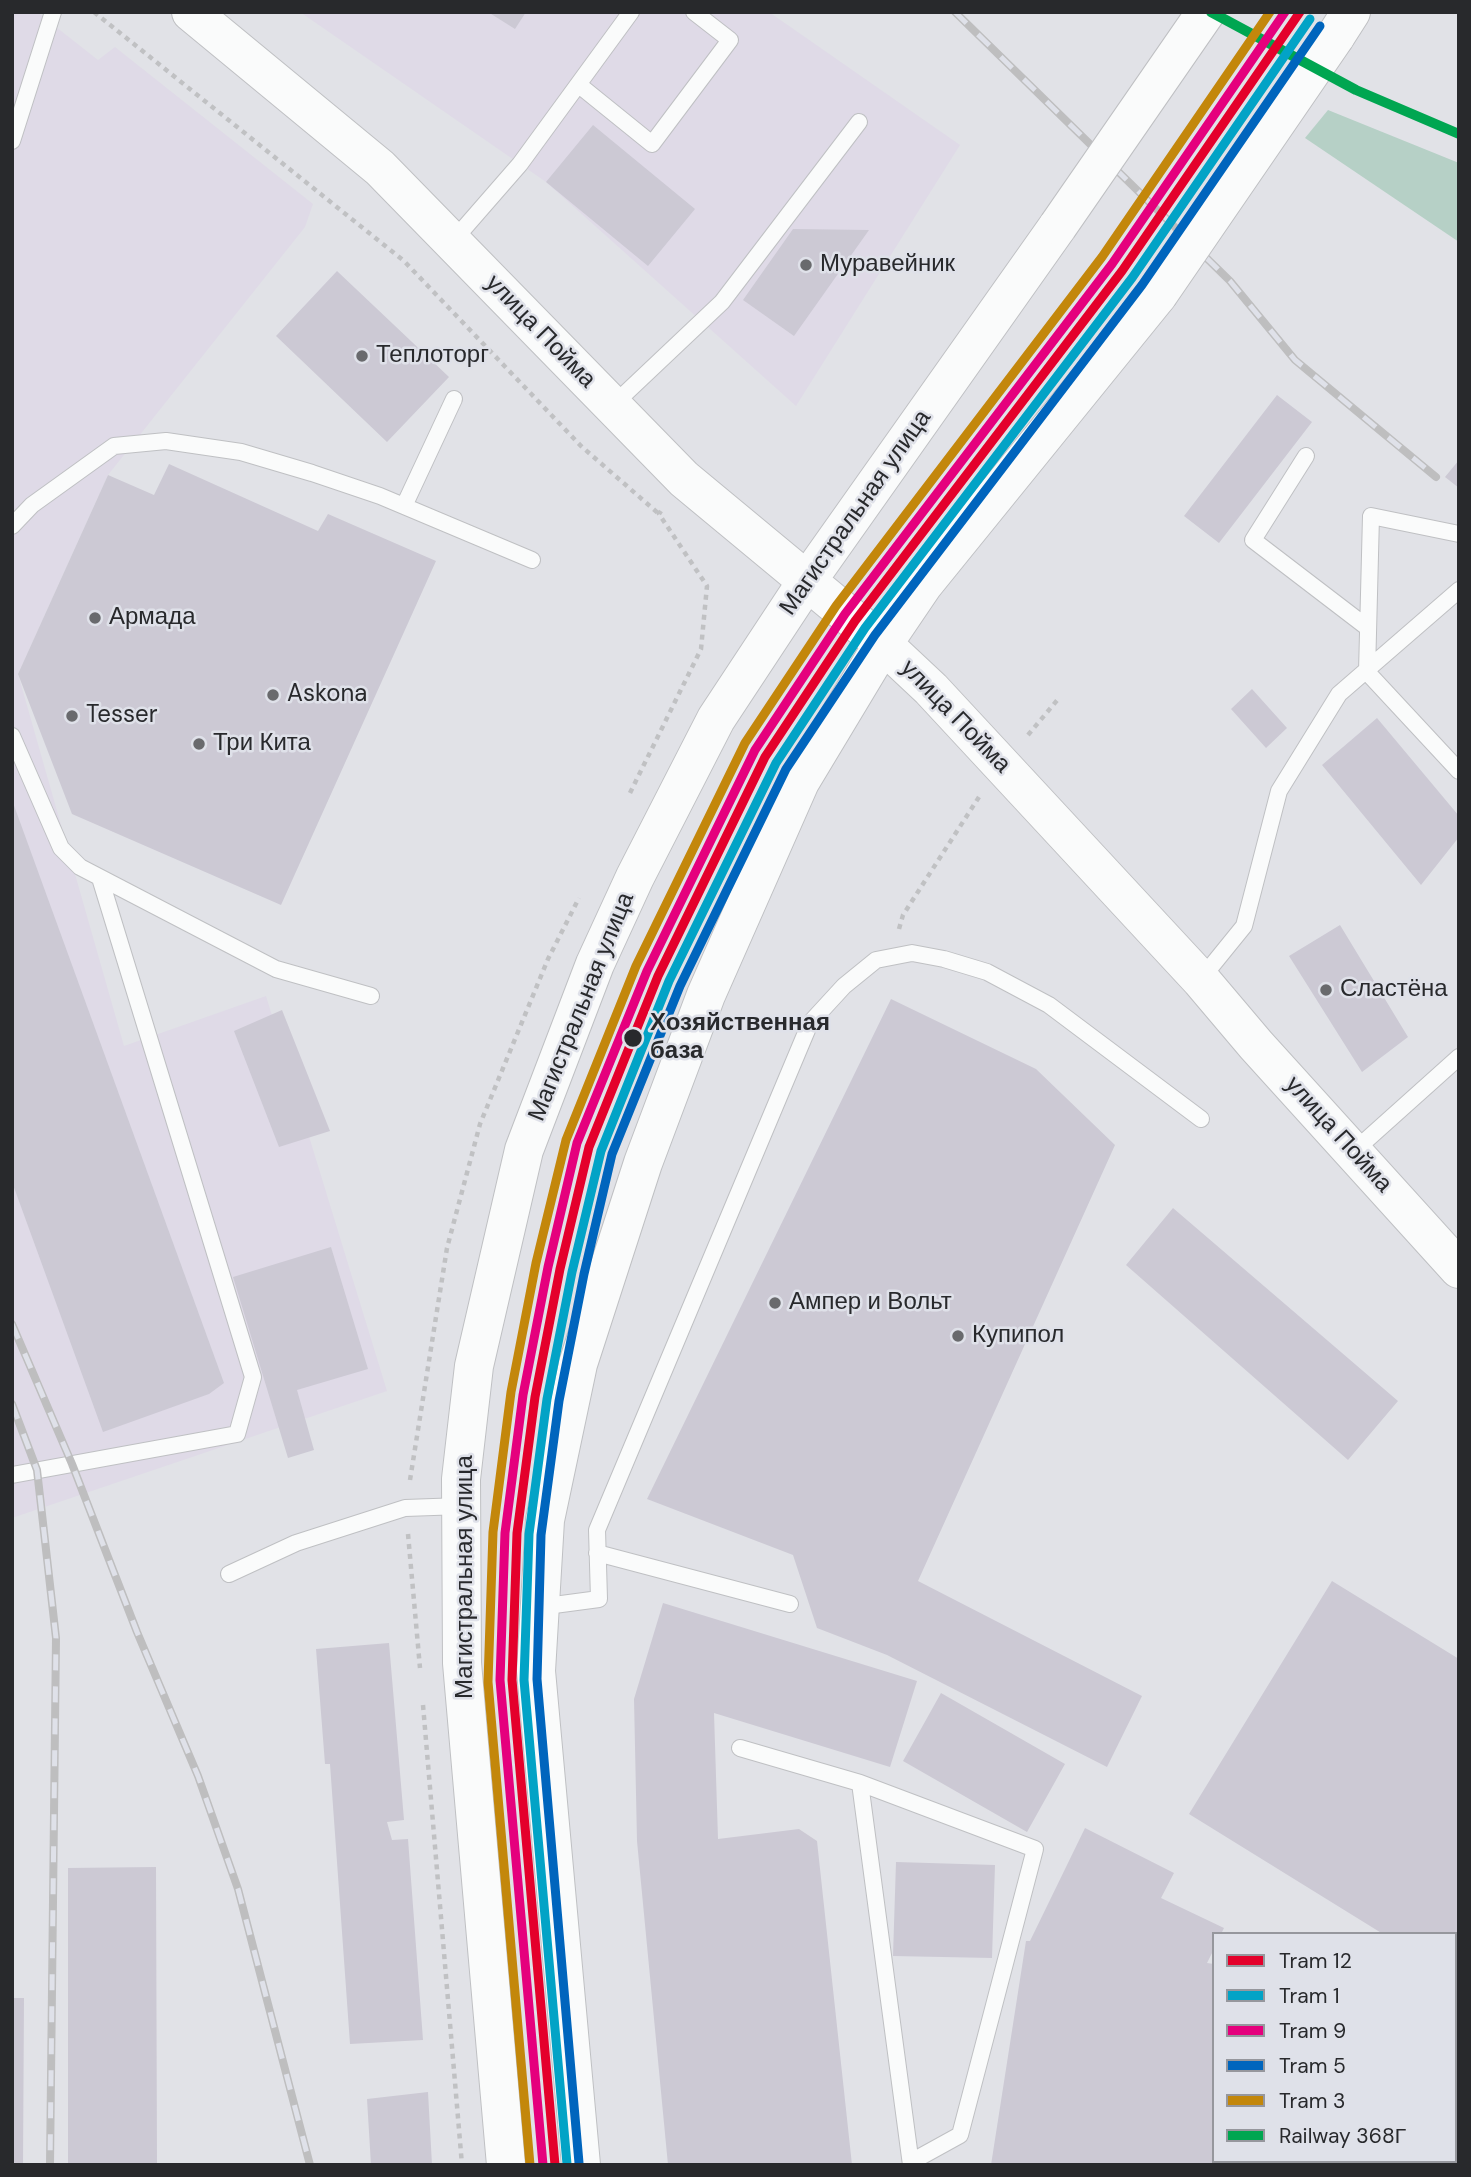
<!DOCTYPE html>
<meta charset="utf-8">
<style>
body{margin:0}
#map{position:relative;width:1471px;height:2177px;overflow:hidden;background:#e1e2e7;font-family:"DM Sans",sans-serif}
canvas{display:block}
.frame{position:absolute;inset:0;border:14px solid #28292c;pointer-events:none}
.legend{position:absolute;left:1212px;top:1932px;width:245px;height:231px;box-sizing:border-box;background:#dfe1e9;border:2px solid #96979d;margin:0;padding:9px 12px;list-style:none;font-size:21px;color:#28292c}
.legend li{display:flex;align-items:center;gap:14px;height:35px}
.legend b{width:35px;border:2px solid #96979d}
</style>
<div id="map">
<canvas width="1471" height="2177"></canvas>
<div class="frame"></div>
<ul class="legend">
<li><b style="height:9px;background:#e4002b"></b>Tram 12</li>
<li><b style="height:9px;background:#02a3c6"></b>Tram 1</li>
<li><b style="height:9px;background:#e5007d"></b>Tram 9</li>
<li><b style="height:9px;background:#0065bd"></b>Tram 5</li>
<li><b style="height:9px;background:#c3870b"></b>Tram 3</li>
<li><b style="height:9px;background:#00a651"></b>Railway 368Г</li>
</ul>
</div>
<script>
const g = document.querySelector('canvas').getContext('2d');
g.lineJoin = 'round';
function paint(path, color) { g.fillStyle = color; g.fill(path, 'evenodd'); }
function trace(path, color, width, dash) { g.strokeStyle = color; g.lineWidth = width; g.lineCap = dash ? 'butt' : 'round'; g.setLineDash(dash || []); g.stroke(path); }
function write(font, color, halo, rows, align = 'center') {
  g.font = font + ' "DM Sans",sans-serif'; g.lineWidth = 5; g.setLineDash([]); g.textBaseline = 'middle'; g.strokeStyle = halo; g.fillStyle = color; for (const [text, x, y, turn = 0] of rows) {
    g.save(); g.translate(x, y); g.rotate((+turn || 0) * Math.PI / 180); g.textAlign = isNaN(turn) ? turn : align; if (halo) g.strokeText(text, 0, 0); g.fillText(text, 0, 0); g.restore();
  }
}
paint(new Path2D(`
 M12,12H37L98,60L115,47L313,204L305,227L108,475L18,674L124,1046L266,996L387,1391L12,1518Z
 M300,12H769L960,145L796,406L546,182Z`), '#dfdae7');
paint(new Path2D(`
 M1328,110L1459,163V242L1305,138Z`), '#b6d0c6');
paint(new Path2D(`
 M488,12H526L515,29Z
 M593,125L695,209L648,266L546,182Z
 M793,229L869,230L794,336L743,300Z
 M337,271L449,377L387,442L276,336Z
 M1277,395L1312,422L1219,543L1184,516Z
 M1459,460V488L1445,477Z
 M169,464L318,531L328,514L436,561L281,905L72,814L18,674L108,475L154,495Z
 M1252,689L1287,728L1266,748L1231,709Z
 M1377,718L1459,816V837L1421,885L1322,765Z
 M12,800L224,1383L209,1394L103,1432L12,1182Z
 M1340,925L1408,1037L1362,1072L1289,956Z
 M891,999L1036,1069L1115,1145L918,1581L1142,1696L1107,1767L887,1655L817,1628L793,1555L647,1499Z
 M282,1010L330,1131L279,1147L234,1031Z
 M1173,1208L1398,1401L1348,1460L1126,1265Z
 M331,1247L368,1369L297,1390L314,1450L288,1458L233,1277Z
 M1332,1581L1459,1659V1941L1455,1946V1934H1383L1189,1814Z
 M663,1603L917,1681L890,1767L714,1713L718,1839L799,1829L817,1841L852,2165H668L637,1841L634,1699Z
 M389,1643L404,1820L387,1822L392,1840L408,1839L423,2040L350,2044L330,1764H325L316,1649Z
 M941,1693L1065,1764L1027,1832L903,1761Z
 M1085,1828L1174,1873L1161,1898L1224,1928L1221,1934H1214V1949L1207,1963L1214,1964V2161H1274L1273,2165H991L1026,1941H1030Z
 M896,1862L995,1865L992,1958L893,1956Z
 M156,1867L157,2165H68V1868Z
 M12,1998H24L23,2165H12Z
 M1455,2024L1459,2026V2063L1455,2070Z
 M428,2092L432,2165H371L367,2099Z
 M1329,2161H1415L1413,2165H1327Z`), '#ccc9d4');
const service = new Path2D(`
 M579,85L652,144L730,40L694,12
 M12,141L53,12
 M452,242L520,164L631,12
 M612,406L722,302L859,122
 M1306,456L1253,540L1368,628
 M404,506L454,399
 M12,526L32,505L114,446L166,441L241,452L312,473L380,496L532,560
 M1459,534L1371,516L1367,672L1459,771
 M12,736L61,848L80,867L276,969L371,996
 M1201,979L1244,926L1279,791L1339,694L1459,590
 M1353,1152L1459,1057
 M12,1475L237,1434L253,1377L100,878
 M597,1553L790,1604
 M229,1574L296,1543L405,1508L462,1506
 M539,1607L599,1599L597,1530L810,1023L844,986L876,960L912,953L944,959L987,972L1049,1005L1201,1119
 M740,1748L860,1783L1035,1849L960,2135L911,2162
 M860,1783L911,2165`);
const tertiary = new Path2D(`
 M191,12L380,168L684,479L807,581
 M883,644L931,689L1201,980L1256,1045L1459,1269`);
const primary = new Path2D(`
 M1335,37L1351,12
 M807,581L883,644
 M506,2165L462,1663L461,1479L474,1366L524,1150L595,964L635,877L716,719L807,581L1058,226
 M581,2165L536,1671L545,1520L578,1364L643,1163L706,995L800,782L883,644L923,585L1158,295`);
trace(service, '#bfc0c3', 18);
trace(tertiary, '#bfc0c3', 40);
trace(primary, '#bfc0c3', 40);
trace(new Path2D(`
 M94,12L404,261L581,446L659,514
 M1028,735L1059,698
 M630,793L701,649L707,586L659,514L661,511
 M899,929L903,915L979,797
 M410,1480L447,1248L480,1124L548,959L579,898
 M408,1534L420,1668
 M423,1705L462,2165`), '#c0c1c3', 4.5, [5, 5]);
trace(service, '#fafbfb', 16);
trace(tertiary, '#fafbfb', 38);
trace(primary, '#fafbfb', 38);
const rail = new Path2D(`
 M955,12L1230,281L1295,360L1436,477
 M12,1324L72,1464L137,1632L198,1776L238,1889L310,2165
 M12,1404L37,1470L56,1638L50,2165`);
trace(rail, '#bebebf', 8);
trace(rail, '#dfe1e9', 5, [16]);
const primaryBridge = new Path2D(`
 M1058,226L1206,12
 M1158,295L1335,37`);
trace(primaryBridge, '#bfc0c3', 40, []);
trace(primaryBridge, '#fafbfb', 38);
trace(new Path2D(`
 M1211,12L1356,90L1459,134`), '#00a651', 10);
trace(new Path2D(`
 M555,2165L512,1680L517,1533L535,1397L560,1269L589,1147L658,976L765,757L855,621L1122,271L1300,12`), '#e4002b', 9);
trace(new Path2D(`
 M567,2164L524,1680L529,1534L547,1399L572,1272L601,1151L669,981L776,763L865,628L1132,278L1310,19`), '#02a3c6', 9);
trace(new Path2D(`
 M543,2165L500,1680L505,1533L523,1395L548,1267L577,1143L647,971L755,750L845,614L1112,264L1285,12`), '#e5007d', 9);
trace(new Path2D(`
 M579,2163L537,1679L541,1535L559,1401L584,1274L612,1154L680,986L786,769L875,635L1142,285L1320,26`), '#0065bd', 9);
trace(new Path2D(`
 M530,2165L488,1682L493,1532L511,1392L536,1263L566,1140L636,966L745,743L836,606L1102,257L1270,12`), '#c3870b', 9);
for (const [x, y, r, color] of [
 [806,265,7,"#696a6d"],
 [362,356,7,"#696a6d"],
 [95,618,7,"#696a6d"],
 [273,695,7,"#696a6d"],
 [72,716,7,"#696a6d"],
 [199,744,7,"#696a6d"],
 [1326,990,7,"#696a6d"],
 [633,1038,10,"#28292c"],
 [775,1303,7,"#696a6d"],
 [958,1336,7,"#696a6d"]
]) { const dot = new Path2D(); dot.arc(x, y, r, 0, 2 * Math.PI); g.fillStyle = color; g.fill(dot); trace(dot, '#dfe1e9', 2.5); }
write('24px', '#28292c', '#dfe1e9', [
 ["Муравейник",820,265],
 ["Теплоторг",376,356],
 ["Армада",109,618],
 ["Askona",287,695],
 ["Tesser",86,716],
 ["Три Кита",213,744],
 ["Сластёна",1340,990],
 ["Ампер и Вольт",789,1303],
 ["Купипол",972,1336]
], 'left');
write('24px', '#28292c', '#dfe1e9', [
 ["улица Пойма",540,332,46],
 ["Магистральная улица",856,513,-55],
 ["улица Пойма",955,717,46],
 ["Магистральная улица",582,1007,-68],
 ["улица Пойма",1338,1135,48],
 ["Магистральная улица",466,1577,-90]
]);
write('bold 24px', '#28292c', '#dfe1e9', [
 ["Хозяйственная",650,1024],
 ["база",650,1052]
], 'left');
</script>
